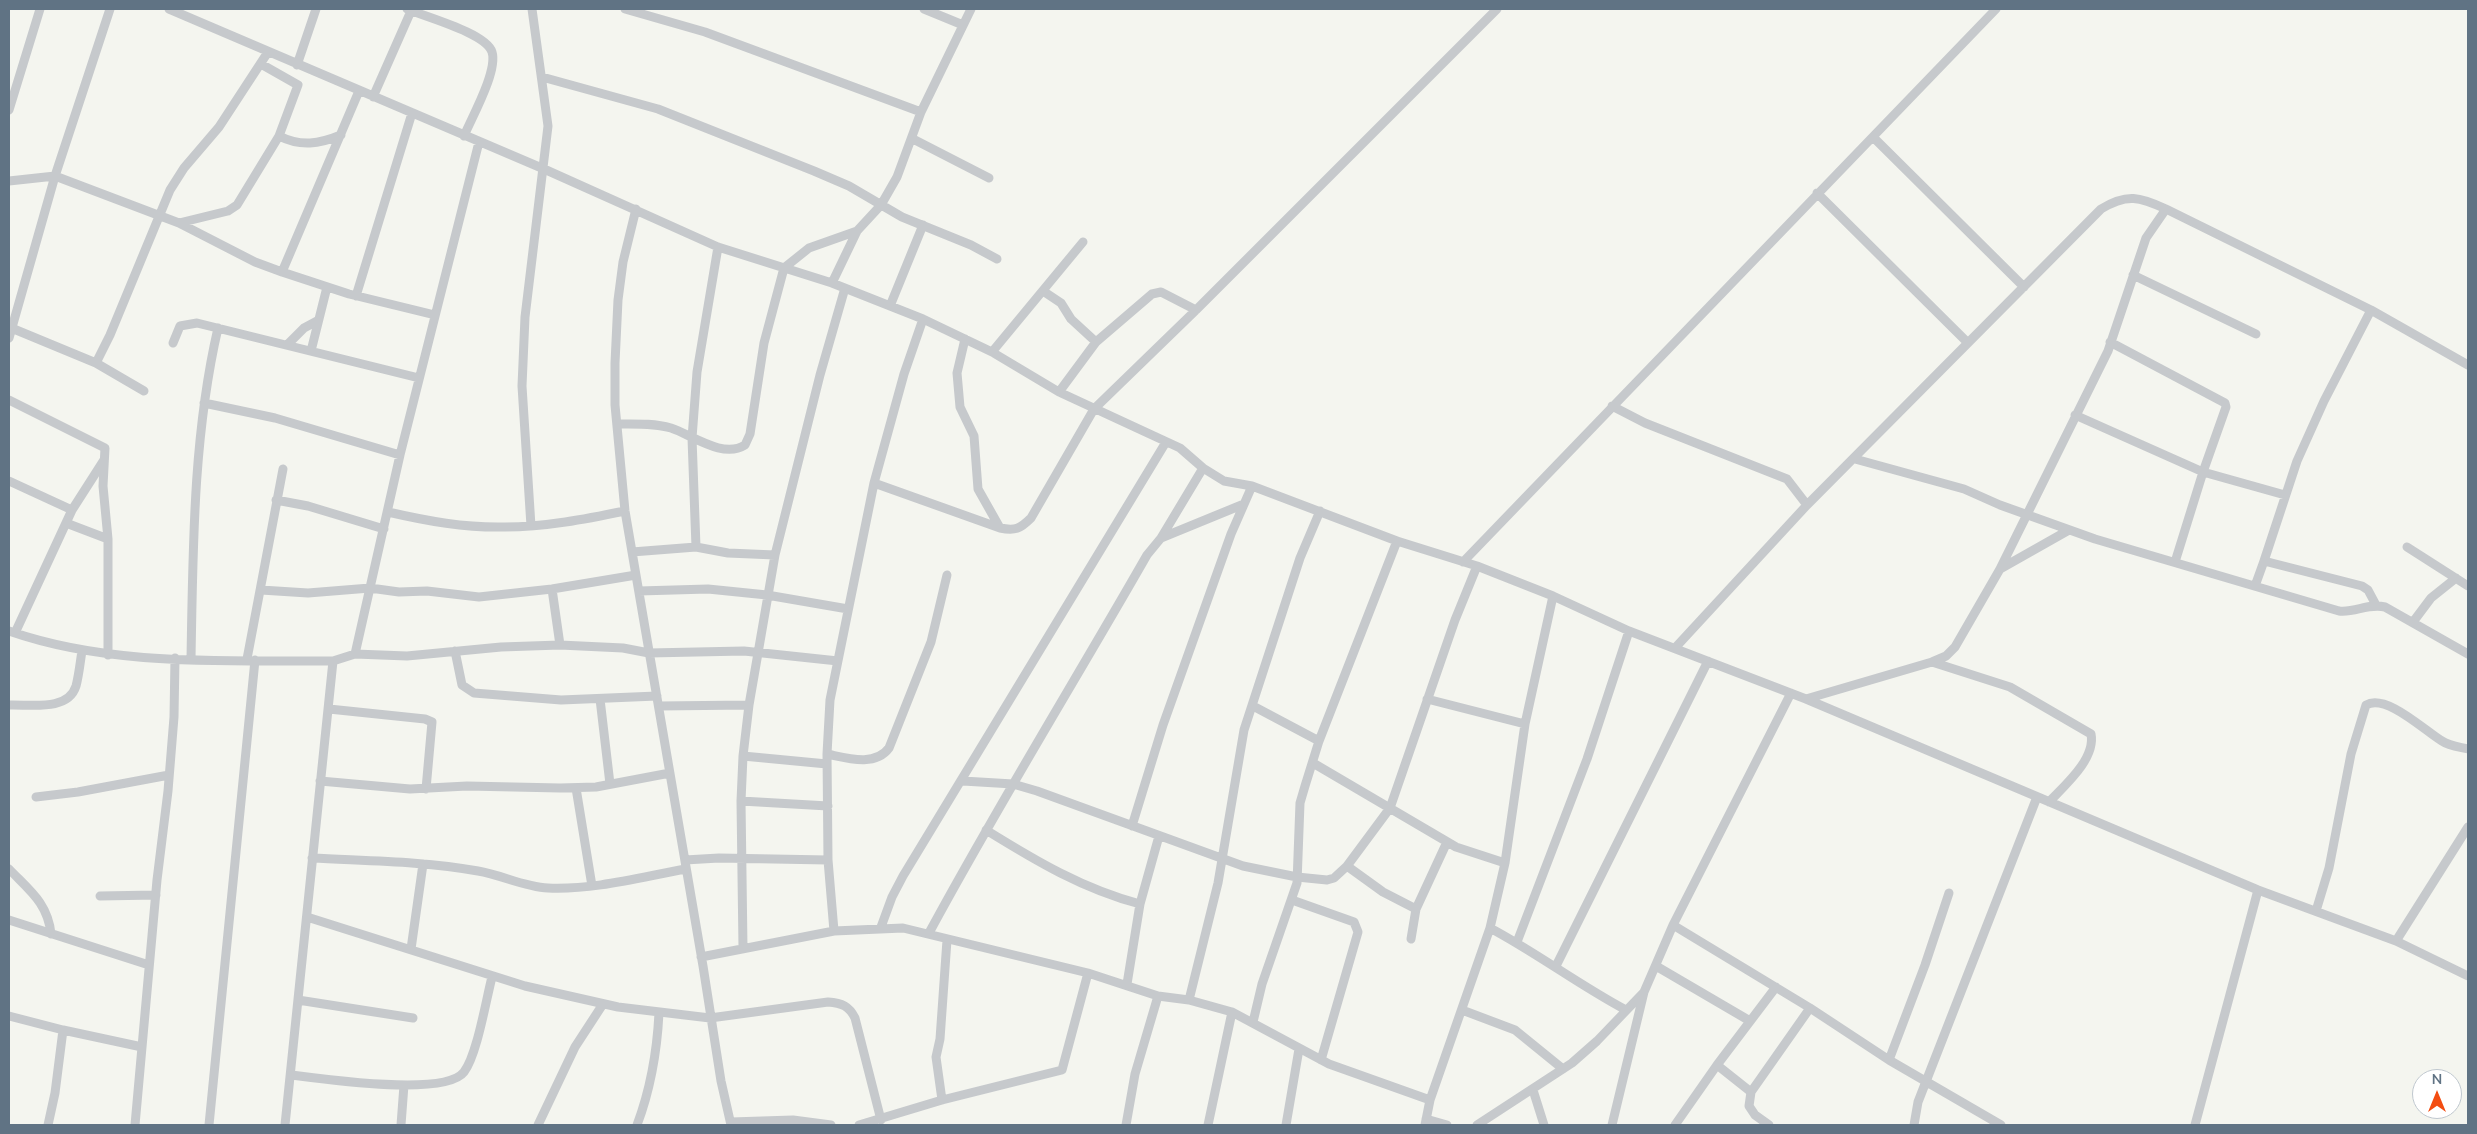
<!DOCTYPE html>
<style>
body{margin:0}
#map{position:relative;width:2477px;height:1134px;overflow:hidden;background:#f4f5ef;font-family:"Nunito Sans",sans-serif}
canvas{display:block}
.frame{position:absolute;inset:0;border:10px solid #607384;pointer-events:none}
.north{position:absolute;left:2412px;top:1069px;width:50px;height:50px;box-sizing:border-box;background:#fff;border:1px solid #bfc7ce;border-radius:50%;rotate:0deg;font-size:14px;font-weight:700;line-height:20px;text-align:center;color:#607384}
.north::after{content:'';display:block;margin:auto;width:18px;height:22px;background:#f34d11;clip-path:polygon(50% 0,100% 100%,50% 72%,0 100%)}
</style>
<div id="map">
<canvas width="2477" height="1134"></canvas>
<div class="frame"></div>
<div class="north">N</div>
</div>
<script>
const g = document.querySelector('canvas').getContext('2d');
g.lineJoin = 'round';
function trace(path, color, width, dash) { g.strokeStyle = color; g.lineWidth = width; g.lineCap = dash ? 'butt' : 'round'; g.setLineDash(dash || []); g.stroke(path); }
trace(new Path2D(`
 M169,9L544,169L718,247L832,283L923,319L992,352L1059,392L1180,448L1203,468L1224,481L1252,486L1397,541L1477,566L1553,596L1629,631L1806,699L2258,890L2396,941L2468,976
 M407,9C425,17 486,33 492,52C498,71 472,117 464,136
 M625,9L705,32L921,112
 M924,9L963,25
 M297,65L316,9
 M542,77L658,109L814,171L849,186L902,217L971,245L997,259
 M373,97L411,11
 M9,110L40,9
 M279,136C301,147 319,144 341,135
 M1873,137L2024,287
 M913,139L989,178
 M9,181L55,176L179,223L255,262L282,272L349,294L435,315
 M1817,193L1968,343
 M636,209L623,262L618,300L615,363V405L625,511L703,966L721,1081L731,1125
 M179,223L228,211L237,205L279,136L298,85L261,64
 M282,272L359,91
 M2133,275L2256,334
 M832,283L857,231L881,205L897,177L921,112L971,9
 M1043,291L1061,303L1071,319L1096,342
 M356,296L412,113
 M890,306L923,225
 M9,327L96,363L144,391
 M9,338L55,176L110,9
 M965,339L957,373L960,407L974,436L978,489L1000,528
 M2110,342L2225,403L2226,407L2203,472L2175,562
 M173,343L180,326L197,323L419,378
 M287,345L304,328L317,321
 M311,351L327,287
 M992,352L1083,242
 M96,363L110,335L170,190L184,168L219,127L268,52
 M1059,392L1096,342L1152,294L1161,292L1196,310
 M9,400L105,448L103,486L108,539V655
 M204,403L275,418L400,455
 M1612,406L1645,423L1787,479L1807,505
 M2075,415L2203,472L2285,495
 M617,424C634,424 654,423 671,428C692,435 723,459 745,445L750,434L764,343L784,268L809,248L857,231
 M1855,459L1964,489L2000,505L2095,539L2339,611C2355,613 2368,603 2385,607L2468,654
 M9,481L72,510
 M874,483L1000,528C1015,531 1020,529 1031,518L1094,409L1196,310L1497,9
 M276,500L308,506L384,529
 M388,512C427,521 465,528 505,527C545,527 586,519 625,511
 M66,523L108,539
 M531,526L522,386L525,317L548,126L532,9
 M1161,538L1244,504
 M696,547L692,438L697,372L718,247
 M2407,547L2468,586
 M632,552L696,547L728,553L775,555
 M2264,561L2297,461L2324,401L2371,310
 M1463,562L1996,9
 M2000,569L2069,530
 M2255,586L2264,561L2362,586L2368,590L2376,605
 M552,589L560,645
 M261,590L308,593L370,588L399,592L427,591L479,597L552,589L636,575
 M639,591L708,589L767,595L848,609
 M2413,622L2431,598L2456,578
 M9,631C112,667 225,660 333,661L355,654L407,656L501,647L560,645L623,648L649,653L744,651L838,661
 M15,633L72,510L104,460
 M1675,648L1807,505L2101,209C2127,193 2140,197 2166,209L2371,310L2468,365
 M455,651L462,685L474,693L561,700L657,696
 M355,654L400,455L479,142
 M191,659C193,548 193,436 218,328
 M247,659L283,469
 M1932,662L2010,687L2091,734C2096,759 2064,786 2049,802
 M600,699L610,784
 M1427,699L1525,724
 M1806,699L1932,662L1946,656L1955,647L2000,569L2108,351L2146,238L2166,209
 M9,705C29,704 68,712 76,686C79,675 80,663 82,651
 M659,706L749,705
 M1253,706L1319,741
 M329,709L425,719L432,722L426,789
 M827,754C847,758 875,767 889,748L931,642L947,575
 M743,756L827,764
 M1313,763L1456,847L1505,863
 M320,781L410,789L467,786L560,788L596,787L670,773
 M963,781L1013,784L1037,791L1243,866L1297,877L1327,880L1334,878L1347,866L1390,808L1455,620L1477,566
 M576,788L592,886
 M36,797L78,792L169,775
 M741,801L828,806
 M1132,826L1163,725L1231,534L1252,486
 M986,830C1036,861 1083,889 1140,904L1159,836
 M312,858C367,861 423,861 478,871C502,875 524,887 548,888C594,890 641,877 686,869
 M685,860L719,858L828,860
 M1347,866L1383,892L1416,909
 M9,869C29,890 48,903 51,934
 M100,896L156,895
 M1292,900L1354,922L1358,932L1321,1060
 M2316,911L2329,868L2351,754L2366,705C2386,693 2425,731 2442,741C2449,746 2460,747 2468,749
 M307,917L525,986L618,1007L710,1018L828,1002C842,1003 849,1006 855,1018L881,1120
 M9,920L149,965
 M1673,925L1810,1008L1889,1060L2001,1125
 M881,927L892,897L903,876L1166,442
 M1490,928C1537,953 1579,985 1626,1010
 M834,931L828,860L827,754L830,700L874,483L904,374L923,319
 M929,933C998,805 1075,681 1147,555L1161,538L1203,468
 M1411,939L1416,909L1447,842
 M2396,941L2468,827
 M1517,942L1587,759L1629,631
 M743,948L741,801L743,756L749,705L775,555L820,375L845,288
 M411,949L423,864
 M701,957L834,931L903,928L1088,973L1158,996L1189,1000L1232,1012L1329,1064L1430,1100
 M1556,966L1708,661
 M1656,966L1750,1021
 M1127,984L1140,904
 M298,1000L413,1018
 M1189,1000L1218,883L1244,730L1300,558L1320,511
 M1462,1010L1515,1030L1563,1069
 M9,1016L63,1030L142,1047
 M1253,1022L1262,984L1297,883L1300,803L1305,786L1319,741L1397,541
 M1889,1060L1925,965L1949,893
 M1717,1065L1751,1092
 M291,1075C322,1079 445,1097 464,1072C477,1055 486,1000 492,977
 M1533,1090L1544,1125
 M942,1100L936,1057L940,1039L947,940
 M1426,1119L1447,1125
 M731,1122L793,1120L831,1125
 M48,1125L55,1093L63,1030
 M135,1125L157,880L168,791L174,717L175,658
 M209,1125L255,660
 M285,1125L333,661
 M401,1125L404,1085
 M538,1125L575,1047L603,1004
 M637,1125C651,1088 657,1052 659,1013
 M859,1125L942,1100L1062,1070L1088,973
 M1126,1125L1135,1074L1158,996
 M1208,1125L1232,1012
 M1286,1125L1299,1049
 M1425,1125L1430,1100L1490,928L1505,863L1525,724L1553,596
 M1477,1125L1572,1063L1597,1041L1644,992
 M1612,1125L1644,992L1673,925L1791,693
 M1675,1125L1717,1065L1776,987
 M1769,1125L1755,1115L1749,1106L1751,1092L1810,1008
 M1914,1125L1918,1102L2037,797
 M2195,1125L2258,890`), '#c6c9cc', 9);
</script>
